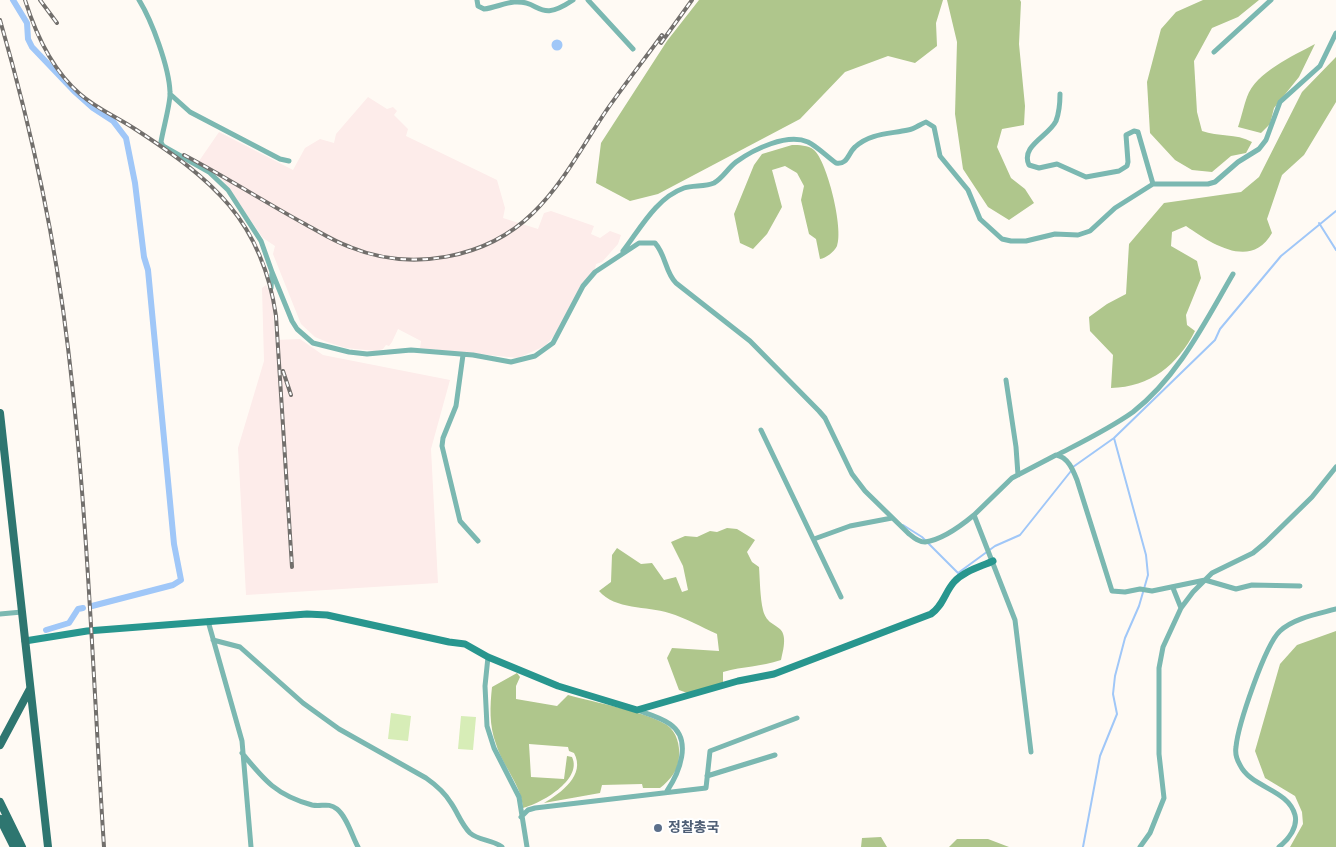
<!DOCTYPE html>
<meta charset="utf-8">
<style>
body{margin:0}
canvas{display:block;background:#fffaf4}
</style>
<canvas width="1336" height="847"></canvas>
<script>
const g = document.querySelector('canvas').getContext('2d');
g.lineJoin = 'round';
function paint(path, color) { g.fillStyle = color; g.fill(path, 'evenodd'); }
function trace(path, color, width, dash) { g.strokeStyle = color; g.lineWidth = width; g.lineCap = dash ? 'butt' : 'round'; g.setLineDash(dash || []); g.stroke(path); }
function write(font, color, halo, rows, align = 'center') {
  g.font = font + ' Roboto,"Noto Sans KR",sans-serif'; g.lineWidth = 4; g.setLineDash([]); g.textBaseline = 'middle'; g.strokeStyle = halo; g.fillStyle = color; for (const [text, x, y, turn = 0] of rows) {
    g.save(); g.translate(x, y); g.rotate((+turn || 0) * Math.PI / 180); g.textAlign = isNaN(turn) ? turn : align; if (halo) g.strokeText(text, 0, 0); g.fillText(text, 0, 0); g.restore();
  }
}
paint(new Path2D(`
 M368,97L387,109L393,107L397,111L394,115L408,129L406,136L497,180L505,208L503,218L538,229L544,213L551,211L594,226L591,234L600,238L610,231L621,235L618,244L602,262L596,264L595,269L554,336L545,346L518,358L420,348L421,341L398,329L392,342L389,346L386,345L383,349L376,351L346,348L327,342L315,337L301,324L273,254L275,246L263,238L221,178L197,164L219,132L293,170L305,148L320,139L334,143L336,134Z
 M266,285L272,296L275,340L300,339L323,355L450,380L431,449L438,583L246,595L238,448L264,361L262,288Z`), '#fdecea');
paint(new Path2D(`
 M391,713L411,716L408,741L388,739Z
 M461,716L476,717L473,750L458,749Z`), '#d7edb7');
paint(new Path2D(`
 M699,0H943L936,23L937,46L915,63L888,56L845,72L800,119L658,194L630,201L596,183L601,143L667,41Z
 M947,0H1020L1021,2L1019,44L1025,106L1024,125L1002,129L997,147L1011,178L1025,189L1034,203L1009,220L988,207L963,169L955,114L957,42Z
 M1203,0H1259L1238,17L1212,28L1194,61L1197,112L1202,131C1218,137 1236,133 1252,142L1246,153L1231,156L1212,172L1192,170L1175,160L1150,133L1147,82L1161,29L1176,12Z
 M1315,44L1299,77L1274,108L1270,124L1261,133L1238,127C1241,118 1244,105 1247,97C1256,72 1293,56 1315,44Z
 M1336,57V102L1304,155L1282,175L1267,219L1272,233C1251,270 1212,244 1186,226L1172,232L1171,246L1197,261L1201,278L1186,315L1187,325L1195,331C1178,365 1150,387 1111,388L1113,355L1090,331L1089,317L1107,304L1126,294L1129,244L1164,203L1241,192L1259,177L1302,92Z
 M792,145C799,145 808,145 814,150C827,161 844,229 837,246C834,252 826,258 820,259L816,239L809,234L801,200L804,186L797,173L785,166L772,170L782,207L767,234L753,249L740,243L734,214L754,165L762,154Z
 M727,528L737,529L755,540L747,552L752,562L759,567C760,581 760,597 763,610C769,634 793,617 781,660C760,667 744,666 723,672V683L690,694L679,690L667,658L672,648L719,651L717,634C701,627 686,618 669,613C647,606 615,610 599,591L611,582L612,555L617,548L641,564L652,563L664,580L676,577L682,592L688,590L683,566L671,542L685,536L697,537L710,531L717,532Z
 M1336,631V847H1290L1303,824L1302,812L1295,796L1265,778L1255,751L1280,664L1297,645Z
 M517,673L520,677L516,686V699L557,706L568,695C596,703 644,711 667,725C677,732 680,746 679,756C679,770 670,780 660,788H643L642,784L602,785L600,793L544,803C561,793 586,775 574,753L569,751L568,747L529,744L531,777L564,779L567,756L572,757C583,780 540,804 523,808C521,784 503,767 496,744C489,725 490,706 492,687Z
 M881,837L887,847H861L862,838Z
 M957,839H988L1009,847H949Z`), '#afc68c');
paint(new Path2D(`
 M551.5 45a5.5 5.5 0 1 1 11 0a5.5 5.5 0 1 1-11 0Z`), '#a0c7f8');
trace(new Path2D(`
 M1319,223L1336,250
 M1073,467L1114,438
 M903,525L922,537L958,573L995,546L1020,535L1071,471
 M1083,847L1100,756L1117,714L1113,694L1115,676L1125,638L1139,606L1148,575L1146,555L1114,438L1215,340L1220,329L1281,256L1336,211`), '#a0c7f8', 2);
trace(new Path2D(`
 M13,0L27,23L28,39L32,47L74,91L93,108L113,121L126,138L135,183L144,257L148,270L174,544L181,580L173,585L92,606
 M46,630L69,623L78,609L83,608`), '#a0c7f8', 6);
trace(new Path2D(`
 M139,0C152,21 169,67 170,92C171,102 163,129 161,142L163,146L209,172L228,190L261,241L272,272L271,288
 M477,0L478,6L484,9C494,8 504,3 514,2C541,0 538,24 573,0
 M588,0L633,49
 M1214,52L1271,0
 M170,94L190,112L280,159L289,161
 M1060,94C1060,102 1059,113 1056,121C1049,136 1020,146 1029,165L1039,168L1057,164L1086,177L1119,171L1127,166L1128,162L1126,135L1134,131L1138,132L1153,184
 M623,251C640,229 656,198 684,188C693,185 705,187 714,183C723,178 728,168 736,162C754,149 787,133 808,142C818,147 826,156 836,163C848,165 848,153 855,147C870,133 890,134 908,130C915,129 920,124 926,122L934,127L940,156L968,190L980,219L1002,239L1011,241H1026L1055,234L1078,235L1090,231L1115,208L1153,184H1208L1215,182L1238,162L1259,149L1266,140L1280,102L1320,66L1336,33
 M272,272L292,321L297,329L313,343L349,352L367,354L411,350L473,355L511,362L535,356L553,343L583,286L595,272L639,243H655C666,255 665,272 676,283L750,341L819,411L825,418L852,474L865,491L908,533C913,537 918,542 925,542C941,540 962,525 974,515L1015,620L1031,752
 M463,355L456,406L443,438L442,446L460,521L478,541
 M1006,380L1016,447L1018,475
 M761,430L841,597
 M1057,455C1082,442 1109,429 1133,412C1178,377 1205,322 1233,274
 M974,515L1012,478L1056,455C1068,457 1073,470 1077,480L1112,591L1125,592L1140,589L1152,591L1205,580L1236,589L1252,585L1300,586
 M814,539L850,526L892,518
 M1173,588L1181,608
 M0,614L22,612
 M208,621L242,741L251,847
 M213,640L240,647L303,703L339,729L426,778C436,785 445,793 451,803C458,813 461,824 470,833C479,841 492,839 502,847
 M488,657L485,686L487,726L494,748L519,797L527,847
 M637,710C648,714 660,717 670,724C693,740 679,773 667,791
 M242,753C264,780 276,795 312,805C322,807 328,802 337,809C347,817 352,836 358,847
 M707,776L775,755
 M521,817L528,810L535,808L706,788L710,751L797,718
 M1140,847L1150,833L1164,798L1159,754V668L1163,647L1181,608L1193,592L1212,573L1253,553L1265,543L1312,497L1336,467
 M1279,847C1289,839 1298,827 1295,815C1288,789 1251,788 1240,765C1237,760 1235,753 1236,747C1238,725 1265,645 1280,631C1294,618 1318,614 1336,609`), '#7bb8b1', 5);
trace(new Path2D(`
 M25,641L87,631L307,614L327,615L449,642L465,644L488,657L558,686L637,710L738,681L774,674L931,614C943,606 945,592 954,582C964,571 980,567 993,561`), '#28968e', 7);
trace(new Path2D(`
 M0,413L48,847
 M0,745L30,689
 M0,802L22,847
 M0,819L14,847`), '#2e7670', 8);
const rail = new Path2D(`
 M25,0C36,35 52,70 80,94C97,109 117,117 135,129C212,179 262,220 276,316L292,567
 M40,0L57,23
 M0,20C31,127 55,237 68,348C88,514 93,681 104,847
 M661,43L692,0
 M184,155C224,176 263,201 303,223C318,231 333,241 350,247C411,272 486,259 533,213C563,184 583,145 606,111C624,85 644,60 662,35
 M283,371L291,395`);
trace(rail, '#726f6c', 4);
trace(rail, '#fff', 2, [5.5]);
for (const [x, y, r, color] of [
 [658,828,5,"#5c6f8a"]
]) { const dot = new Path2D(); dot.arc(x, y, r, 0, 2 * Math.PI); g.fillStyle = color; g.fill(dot); trace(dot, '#fff', 2); }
write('bold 14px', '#4e5e75', '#fff', [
 ["정찰총국",668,828]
], 'left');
</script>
